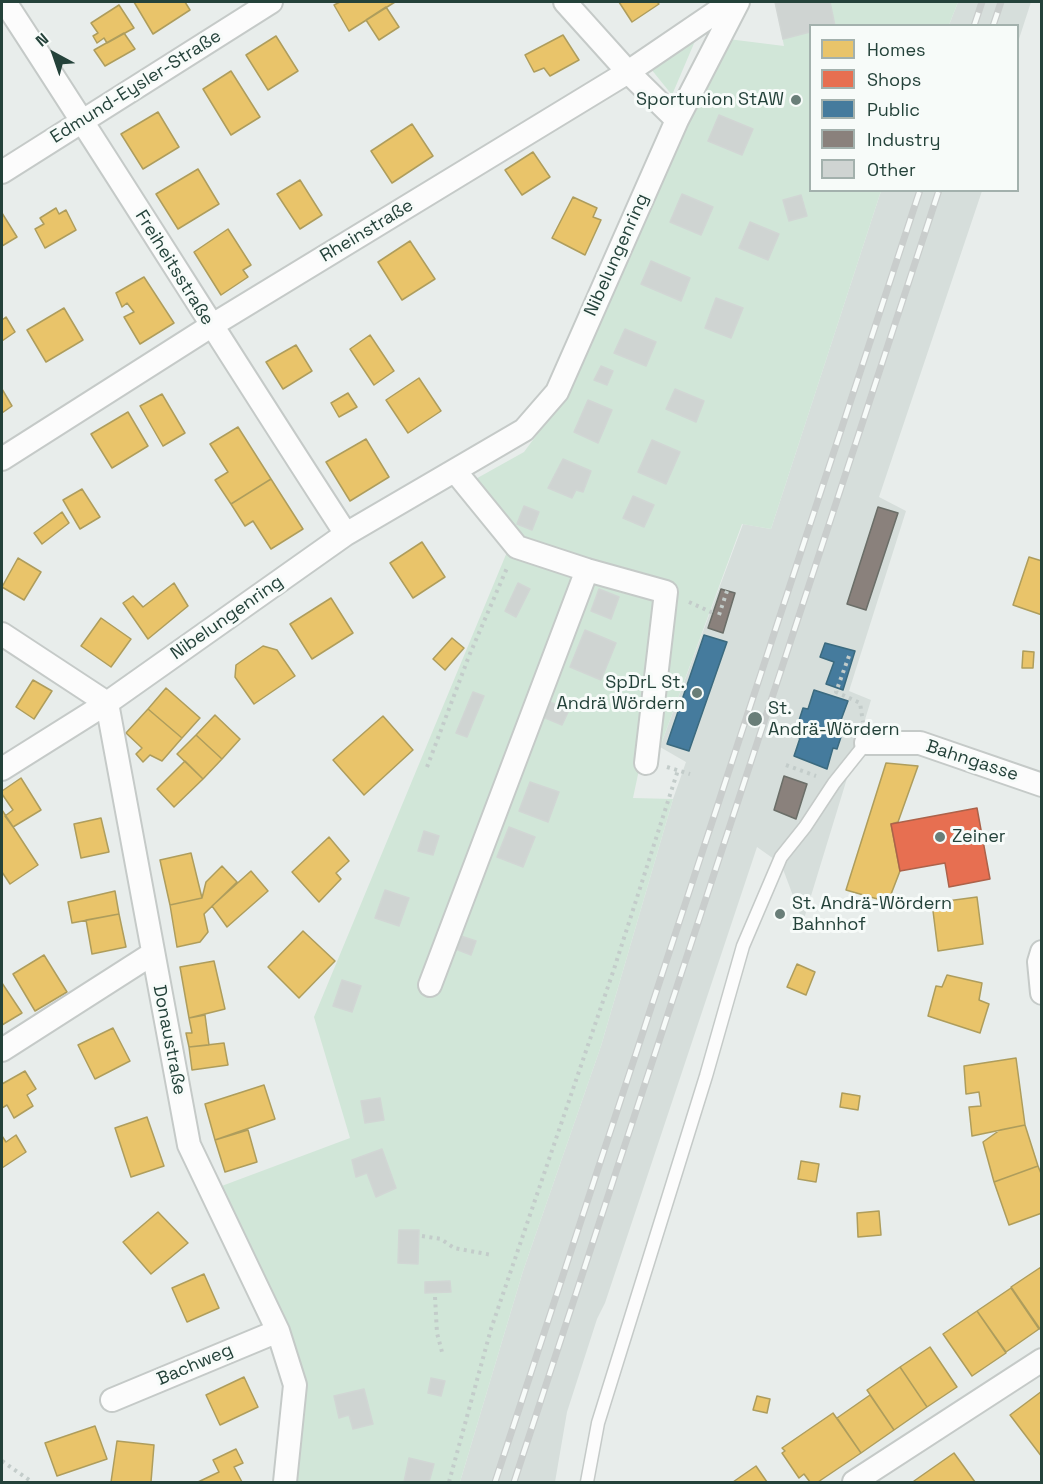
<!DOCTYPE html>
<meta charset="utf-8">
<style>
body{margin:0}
#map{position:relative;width:1043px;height:1484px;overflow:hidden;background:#e8edeb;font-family:"Space Grotesk",sans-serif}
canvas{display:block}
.frame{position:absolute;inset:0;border:3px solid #24423a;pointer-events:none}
.legend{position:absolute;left:809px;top:24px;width:210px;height:168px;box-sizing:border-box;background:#f7fbf9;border:2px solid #a3b1ad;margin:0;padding:8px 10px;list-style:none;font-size:18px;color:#24423a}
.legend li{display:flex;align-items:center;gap:12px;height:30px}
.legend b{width:30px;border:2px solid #a3b1ad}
.north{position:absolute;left:24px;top:24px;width:60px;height:60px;-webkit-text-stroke:4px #f7fbf9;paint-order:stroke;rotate:320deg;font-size:16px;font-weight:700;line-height:24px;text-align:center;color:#24423a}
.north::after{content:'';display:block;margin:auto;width:21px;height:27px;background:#24423a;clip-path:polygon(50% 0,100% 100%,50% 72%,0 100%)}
</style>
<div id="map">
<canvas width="1043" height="1484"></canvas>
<div class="frame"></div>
<ul class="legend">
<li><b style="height:16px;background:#e9c46a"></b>Homes</li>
<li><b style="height:16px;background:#e76f51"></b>Shops</li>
<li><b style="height:16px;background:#457b9d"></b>Public</li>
<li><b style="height:16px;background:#8a817c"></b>Industry</li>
<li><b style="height:16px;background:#cfd4d2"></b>Other</li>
</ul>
<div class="north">N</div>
</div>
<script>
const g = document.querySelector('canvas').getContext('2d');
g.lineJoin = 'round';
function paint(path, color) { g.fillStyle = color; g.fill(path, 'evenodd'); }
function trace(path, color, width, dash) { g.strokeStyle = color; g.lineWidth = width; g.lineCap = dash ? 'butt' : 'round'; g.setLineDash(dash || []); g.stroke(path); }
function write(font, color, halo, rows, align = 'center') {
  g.font = font + ' "Space Grotesk",sans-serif'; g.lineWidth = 6; g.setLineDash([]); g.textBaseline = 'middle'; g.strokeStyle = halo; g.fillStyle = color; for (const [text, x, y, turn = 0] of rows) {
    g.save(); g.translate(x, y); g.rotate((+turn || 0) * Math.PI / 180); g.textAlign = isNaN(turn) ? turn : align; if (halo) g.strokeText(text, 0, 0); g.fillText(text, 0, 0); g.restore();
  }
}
paint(new Path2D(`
 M958,2H1031L1018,42V26L949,25Z
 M881,191H982L879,497L906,511L849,691L871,700L803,922L781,864L757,847L605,1303L597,1319L567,1412L555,1482H460L523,1271L601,1046L673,799L686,762L660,747L743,524L771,529Z`), '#d6dedb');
paint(new Path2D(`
 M775,2H958L949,25L810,26V190L881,191L771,529L742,524L660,747L644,746L633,798L673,799L601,1046L523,1271L460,1482H285L295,1385L211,1190L350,1138L314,1017L512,540L472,481L524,452L558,406L728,39L784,46Z
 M695,41L672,95L651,69Z`), '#d1e6d8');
const homes = new Path2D(`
 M134,2H185L190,10L153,34Z
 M340,2H395L349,31L334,5Z
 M619,2H657L659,4L632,22Z
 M119,5L134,28L107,43L104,38L97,43L93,36L98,33L91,23Z
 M386,7L399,27L379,40L366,20Z
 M124,33L135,49L105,66L94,50Z
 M563,35L579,60L550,76L544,68L534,72L525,55Z
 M276,36L298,71L268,90L246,55Z
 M231,71L260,117L231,135L203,89Z
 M158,112L179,147L143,169L121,134Z
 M412,124L433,156L392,183L371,151Z
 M533,152L550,177L522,195L505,170Z
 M198,169L219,204L178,229L156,194Z
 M300,180L322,215L300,229L277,194Z
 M573,197L597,208L593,217L601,220L585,255L552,238Z
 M56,208L59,214L66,210L76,230L45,248L35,229L44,224L40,218Z
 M2,213L17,237L2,246Z
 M228,229L251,265L243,270L248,277L221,295L194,252Z
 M410,241L435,279L402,300L378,262Z
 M144,277L174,323L140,344L124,317L134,312L127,303L122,307L116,293Z
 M64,308L83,340L46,362L27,330Z
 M6,317L15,332L2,341V320Z
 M370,335L394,371L374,385L350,349Z
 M296,345L312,371L283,389L266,362Z
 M419,378L441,411L408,433L386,400Z
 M2,389L12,406L2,413Z
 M348,393L357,407L339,417L331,403Z
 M162,394L185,433L163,446L140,406Z
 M128,412L148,446L112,468L91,434Z
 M238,427L271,479L231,504L215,480L228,472L210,444Z
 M366,439L389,477L350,501L326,462Z
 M271,479L303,529L271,549L253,521L245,526L231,504Z
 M82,489L100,517L80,529L63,500Z
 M62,512L69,523L42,544L34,533Z
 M422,542L445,577L413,598L390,563Z
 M1029,557L1042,561V615L1013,605Z
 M18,558L41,572L24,600L2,587Z
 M174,583L188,606L148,639L123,603L133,596L143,607Z
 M331,598L353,633L312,659L290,624Z
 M101,618L131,639L111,667L81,646Z
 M452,638L464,648L445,670L433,659Z
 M263,646L277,650L295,676L254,704L235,677L236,665Z
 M1023,651L1034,652L1033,668H1022Z
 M33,680L52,691L34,719L16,707Z
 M166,688L200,718L182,738L148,709Z
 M148,709L182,738L162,761L150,755L143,762L136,754L142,748L126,733Z
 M215,715L240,739L222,759L196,735Z
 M383,716L413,750L364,795L333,760Z
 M196,735L222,759L203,779L177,754Z
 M185,761L203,779L174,807L157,789Z
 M886,763L918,766L898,822L891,824L900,871L888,902L846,890Z
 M21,778L41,810L13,827L5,816L13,810L2,794V791Z
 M2,810L38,865L10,884L2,872Z
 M101,818L109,852L81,858L74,824Z
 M329,837L349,861L336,873L341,879L319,902L292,872Z
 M191,853L202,898L170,905L160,860Z
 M222,866L237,882L204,914L208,932L200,942L177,947L170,905L202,898L206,882Z
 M251,871L268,891L227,927L212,906Z
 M115,891L119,914L72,923L68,902Z
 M977,897L983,944L938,951L932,903Z
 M119,914L126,947L92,954L86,920Z
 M303,931L335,961L299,998L268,967Z
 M44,955L67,992L35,1011L13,974Z
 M214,961L225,1009L189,1018L180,967Z
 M797,964L815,972L806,995L787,987Z
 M947,975L982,983L979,1000L989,1004L980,1033L928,1016L936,986L942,987Z
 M2,983L22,1013L2,1025Z
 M205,1015L209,1045L189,1047L186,1033H192L189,1018Z
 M113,1028L130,1061L95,1079L78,1045Z
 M224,1043L228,1065L192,1070L189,1047Z
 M1016,1058L1025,1125L972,1136L969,1107L981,1106L979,1092L966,1094L964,1066Z
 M25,1071L36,1089L27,1095L33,1106L14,1118L7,1105L2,1108V1084Z
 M264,1085L275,1119L215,1140L205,1104Z
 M842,1093L860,1096L858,1110L840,1107Z
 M147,1117L164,1166L131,1177L115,1128Z
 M1025,1125L1038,1166L994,1182L983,1142L1000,1130Z
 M248,1130L257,1162L225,1172L215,1140Z
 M16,1135L26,1152L2,1168V1136L6,1142Z
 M801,1161L819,1164L816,1182L798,1179Z
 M1038,1166L1042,1176V1213L1009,1225L994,1182Z
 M879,1211L881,1235L858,1237L857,1213Z
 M158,1212L188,1243L151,1274L123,1242Z
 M1041,1267L1042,1328L1040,1329L1011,1287Z
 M204,1274L219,1308L187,1322L172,1288Z
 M1011,1288L1039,1329L1006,1352L977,1311Z
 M977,1311L1006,1353L972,1376L943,1334Z
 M930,1347L957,1387L927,1407L900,1367Z
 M900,1367L927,1407L894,1430L867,1390Z
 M244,1377L258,1407L220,1425L206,1395Z
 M1042,1391V1457L1010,1415Z
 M870,1395L894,1430L861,1453L837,1418Z
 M757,1396L770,1399L767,1413L753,1410Z
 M833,1413L861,1453L818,1482H810L804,1474L799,1478L782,1453L785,1451L782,1448Z
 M95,1426L107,1459L57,1476L45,1443Z
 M117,1441L154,1445L151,1482H111Z
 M236,1449L243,1463L234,1467L242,1482H198L219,1472L213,1460Z
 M954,1453L975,1482H915L914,1481Z
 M756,1466L767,1482H733Z`);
paint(homes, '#e9c46a');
trace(homes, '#ae9d5c', 1.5);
const shops = new Path2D(`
 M977,808L990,879L949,887L945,863L900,871L891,824Z`);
paint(shops, '#e76f51');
trace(shops, '#ac624a', 1.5);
const public = new Path2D(`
 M704,635L727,642L689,751L667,744Z
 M825,643L855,651L843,690L826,684L834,662L820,657Z
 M814,690L848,701L841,720L846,722L837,749L833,748L827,769L794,756L800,738L794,736L803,708L808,709Z`);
paint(public, '#457b9d');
trace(public, '#3b6a7f', 1.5);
const industry = new Path2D(`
 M878,507L898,513L866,610L847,604Z
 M721,589L735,593L723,633L708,628Z
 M784,776L807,784L796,819L774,810Z`);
paint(industry, '#8a817c');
trace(industry, '#6b6e68', 1.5);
const building = new Path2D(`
 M775,2H830L835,26H810V32L783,39Z
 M719,115L753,129L742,155L708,141Z
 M682,194L713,207L701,235L670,222Z
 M801,195L807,216L789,221L783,200Z
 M750,222L779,234L768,260L739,248Z
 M651,261L690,278L681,301L641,284Z
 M716,298L743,308L731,338L705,328Z
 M625,329L656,342L646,366L614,353Z
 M601,366L613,371L607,385L594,380Z
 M675,389L704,401L696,422L666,409Z
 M588,400L612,410L598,443L574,432Z
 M652,440L680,452L666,484L638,472Z
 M563,459L591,471L583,492L576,490L572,498L548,488Z
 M633,496L654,505L644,527L623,518Z
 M524,506L539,512L532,530L517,524Z
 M518,583L530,589L516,617L505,611Z
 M599,589L619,597L611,619L591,611Z
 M585,630L616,643L601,680L570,667Z
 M473,692L484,696L467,737L456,733Z
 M550,702L569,710L562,725L543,717Z
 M530,782L559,792L548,822L519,811Z
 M509,827L535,837L523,867L497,857Z
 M424,831L439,836L433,855L418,851Z
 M385,890L409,898L399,926L375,918Z
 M458,935L476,941L471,955L453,948Z
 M342,980L361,986L352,1012L333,1006Z
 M380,1098L384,1120L365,1123L361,1101Z
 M382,1149L396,1188L376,1197L367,1173L356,1177L352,1160Z
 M399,1230H419L418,1264L398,1263Z
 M450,1281L451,1292L425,1293V1282Z
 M431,1378L445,1381L441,1396L428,1393Z
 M364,1389L373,1424L353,1429L349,1415L339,1418L334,1396Z
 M409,1458L434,1464L429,1482H404Z`);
paint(building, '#cfd4d2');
trace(building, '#d1d6d4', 1.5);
const lane = new Path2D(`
 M587,1482L598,1423L706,1076L743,946L781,857L805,827L834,783L866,743`);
const street = new Path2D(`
 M5,2C120,178 231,357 346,534
 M565,2L628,72L677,120
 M2,172L271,2
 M2,459L211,326L628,72L731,2
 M455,471L517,547L587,570L666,592L646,763
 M2,634L107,703L189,1145L278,1331L295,1385L285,1482
 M866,743H920L1042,785
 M2,769L107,703L346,534L524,430L557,392L677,120L738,2
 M1042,952L1039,962L1042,993
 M430,985L587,570
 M2,1050L152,954
 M112,1400L278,1331
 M854,1482L1042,1360`);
trace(lane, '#c5cac8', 15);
trace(street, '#c5cac8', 26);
trace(new Path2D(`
 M689,602L713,613
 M719,615L727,591
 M849,656L836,692L860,703L863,722
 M786,765L816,776
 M427,767L469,656L507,568
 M667,767L690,774
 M422,1236L441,1239L454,1248L492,1255
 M435,1297L437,1333L442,1352
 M2,1461L32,1482
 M449,1482L491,1329L614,969L678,770`), '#c3ccca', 4, [3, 4.5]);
trace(lane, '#fcfcfc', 12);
trace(street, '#fcfcfc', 22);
const rail = new Path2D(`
 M974,26L982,2
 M993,26L1001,2
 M495,1482L920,190
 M514,1482L939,190`);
trace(rail, '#c9cdcc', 7);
trace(rail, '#f7fbf9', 4.5, [14]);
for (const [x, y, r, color] of [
 [796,100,6,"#697e78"],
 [697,693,6,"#697e78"],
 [755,719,8,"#697e78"],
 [940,837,6,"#697e78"],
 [780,914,6,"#697e78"]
]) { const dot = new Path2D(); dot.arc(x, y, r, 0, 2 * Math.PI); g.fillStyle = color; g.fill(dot); trace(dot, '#f7fbf9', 2); }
write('18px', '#24423a', '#f7fbf9', [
 ["Edmund-Eysler-Straße",136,87,-32],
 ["Rheinstraße",367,231,-31],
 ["Nibelungenring",617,255,-66],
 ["Freiheitsstraße",174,268,58],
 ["Nibelungenring",227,618,-35],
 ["Bahngasse",972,761,18],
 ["Donaustraße",169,1040,79],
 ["Bachweg",195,1365,-23]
]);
write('18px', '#24423a', '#f7fbf9', [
 ["Sportunion StAW",784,100,"right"],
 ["SpDrL St.",685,683,"right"],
 ["Andrä Wördern",685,704,"right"],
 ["St.",768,709],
 ["Andrä-Wördern",768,730],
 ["Zeiner",952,837],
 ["St. Andrä-Wördern",792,904],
 ["Bahnhof",792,925]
], 'left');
</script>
